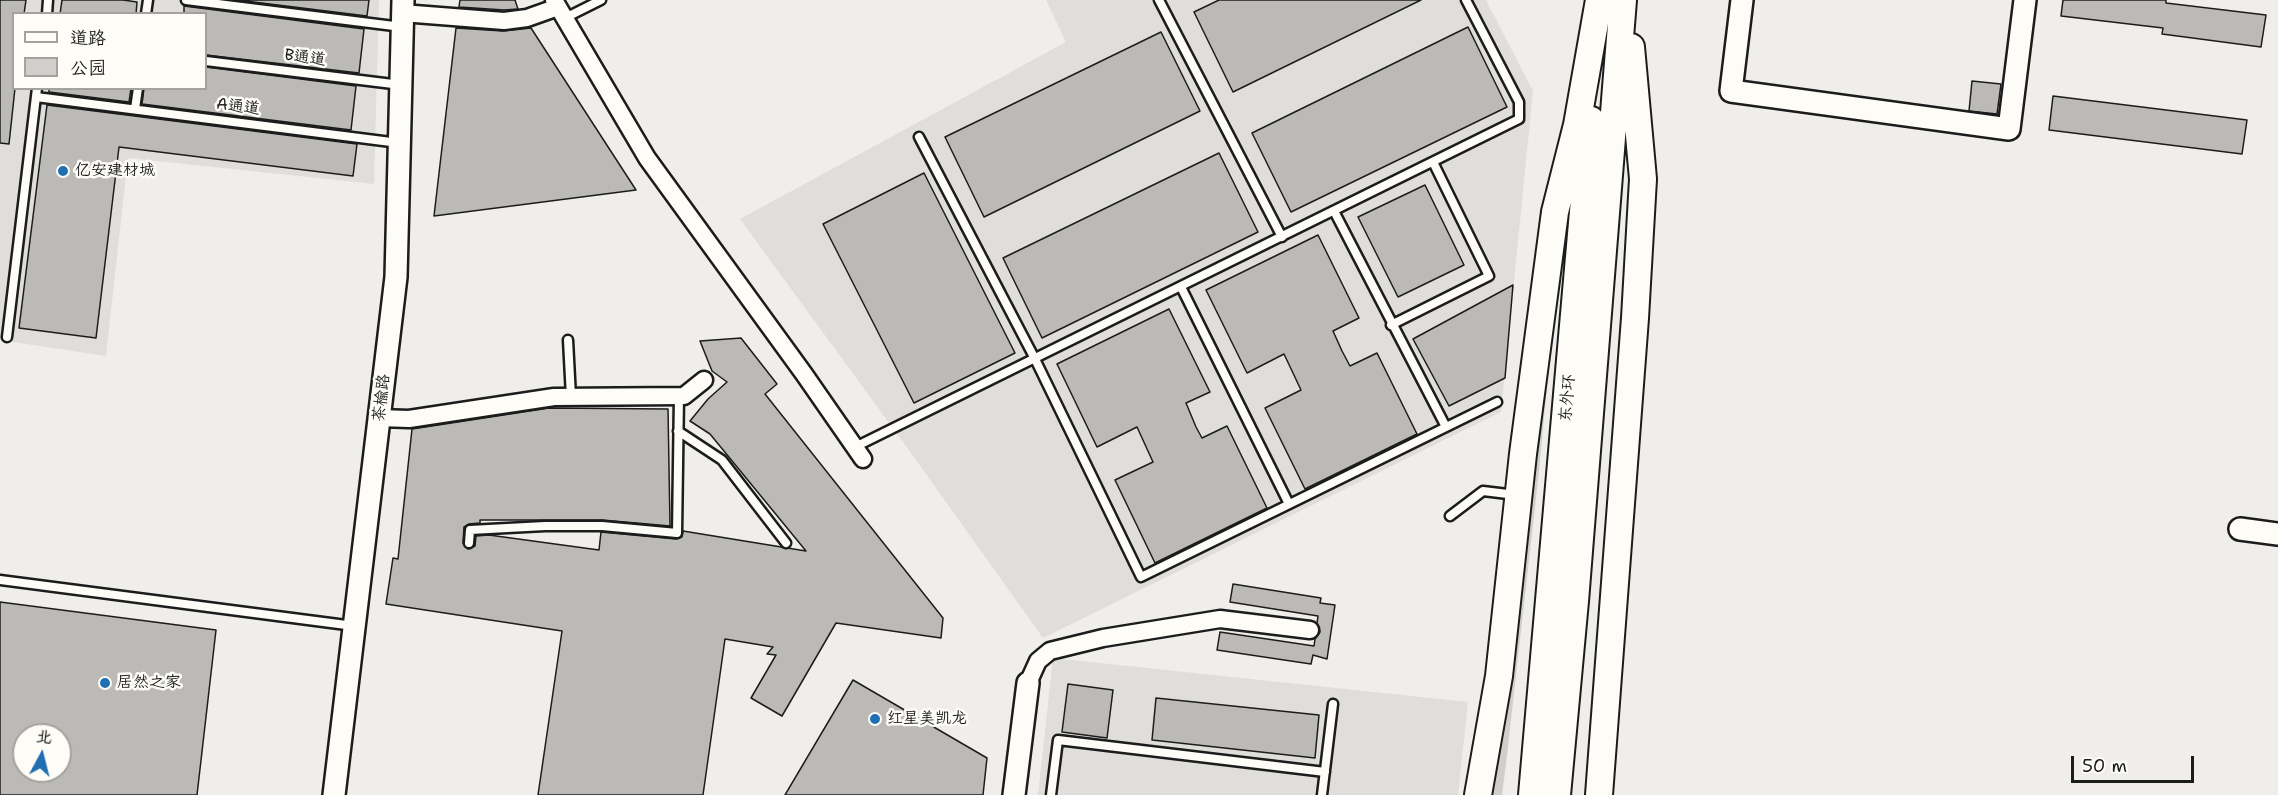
<!DOCTYPE html>
<meta charset="utf-8">
<style>
body{margin:0}
#map{position:relative;width:2278px;height:795px;overflow:hidden;background:#f0eeea;font-family:"Shantell Sans","LXGW WenKai TC",sans-serif}
canvas{display:block}
.legend{position:absolute;left:12px;top:12px;width:195px;height:78px;box-sizing:border-box;background:#fdfcf7;border:2px solid #a3a29f;margin:0;padding:8px 10px;list-style:none;font-size:18px;color:#1c1c1c}
.legend li{display:flex;align-items:center;gap:12px;height:30px}
.legend b{width:30px;border:2px solid #a3a29f}
.north{position:absolute;left:12px;top:723px;width:60px;height:60px;box-sizing:border-box;background:#fdfcf7;border:2px solid #a3a29f;border-radius:50%;rotate:7deg;font-size:16px;font-weight:700;line-height:24px;text-align:center;color:#1c1c1c}
.north::after{content:'';display:block;margin:auto;width:21px;height:27px;background:#1f6fb2;clip-path:polygon(50% 0,100% 100%,50% 72%,0 100%)}
.scale{position:absolute;left:2071px;top:756px;width:123px;height:27px;box-sizing:border-box;border:3px solid #1c1c1c;border-top:0;padding-left:8px;font-size:18px;line-height:21px;white-space:nowrap;color:#1c1c1c;-webkit-text-stroke:4px #fdfcf7;paint-order:stroke}
</style>
<div id="map">
<canvas width="2278" height="795"></canvas>
<ul class="legend">
<li><b style="height:8px;background:#fdfcf7"></b>道路</li>
<li><b style="height:16px;background:#d0cfcc"></b>公园</li>
</ul>
<div class="north">北</div>
<div class="scale">50 m</div>
</div>
<script>
const g = document.querySelector('canvas').getContext('2d');
g.lineJoin = 'round';
function paint(path, color) { g.fillStyle = color; g.fill(path, 'evenodd'); }
function trace(path, color, width, dash) { g.strokeStyle = color; g.lineWidth = width; g.lineCap = dash ? 'butt' : 'round'; g.setLineDash(dash || []); g.stroke(path); }
function write(font, color, halo, rows, align = 'center') {
  g.font = font + ' "Shantell Sans","LXGW WenKai TC",sans-serif'; g.lineWidth = 5; g.setLineDash([]); g.textBaseline = 'middle'; g.strokeStyle = halo; g.fillStyle = color; for (const [text, x, y, turn = 0] of rows) {
    g.save(); g.translate(x, y); g.rotate((+turn || 0) * Math.PI / 180); g.textAlign = isNaN(turn) ? turn : align; if (halo) g.strokeText(text, 0, 0); g.fillText(text, 0, 0); g.restore();
  }
}
paint(new Path2D(`
 M0,0H379L374,184L128,158L106,356L0,340ZM14,14H206V88H14Z
 M1046,0H1486L1533,91L1501,412L1043,638L911,453L740,219L1066,42Z
 M1053,658L1468,702L1458,795H1038Z`), '#e0deda');
paint(new Path2D(`
 M1561,238L1539,471L1506,764L1502,795H1487Z`), '#d0cfcc');
const building = new Path2D(`
 M0,0H26L24,14H14V88H15L9,144L0,143Z
 M62,0H123L137,2L136,14H60Z
 M237,0H369L367,16Z
 M460,0H515L518,9L504,10L459,7Z
 M1219,0H1421L1233,92L1194,12Z
 M2063,0H2166V3L2266,15L2261,47L2162,34L2163,28L2061,16Z
 M184,6L364,29L359,73L206,55V14H184Z
 M1468,27L1507,107L1291,212L1252,133Z
 M456,28L503,31L531,28L636,190L434,216Z
 M1161,32L1200,111L984,217L945,137Z
 M206,67L356,86L351,130L142,104L144,88H206Z
 M1972,81L2001,84L1997,114L1969,111Z
 M49,88H131L129,102L49,92Z
 M2053,96L2247,120L2242,154L2049,130Z
 M47,105L357,144L353,176L119,147L96,338L19,328Z
 M1219,153L1258,232L1042,338L1003,258Z
 M924,173L1015,353L914,403L823,224Z
 M1425,185L1464,265L1398,297L1358,217Z
 M1318,235L1359,318L1333,331L1342,351L1350,366L1377,353L1417,434L1305,489L1265,408L1301,390L1284,354L1247,373L1206,290Z
 M1513,285L1505,378L1449,406L1413,339Z
 M1169,309L1210,392L1186,403L1196,427L1202,438L1227,426L1267,508L1155,563L1115,480L1153,462L1137,427L1097,447L1057,364Z
 M741,338L777,384L765,394L943,618L941,638L836,623L782,716L751,698L776,655L767,654L773,647L725,639L703,795H538L562,631L386,604L393,558L398,559L412,429L549,408L668,409L670,526L602,520H480V523L469,524L464,527L463,543L468,549L475,546L476,536L489,535L599,550L601,532L676,539L682,537L683,531L806,551L710,434L690,421L708,399L727,382L712,371L700,341Z
 M1233,584L1321,598L1320,603L1335,605L1327,659L1313,655L1311,664L1217,650L1220,632L1314,646L1315,639L1320,632L1317,623L1318,616L1230,602Z
 M0,602L216,630L197,795H0ZM24,735H60V771H24Z
 M853,680L987,758L983,795H785Z
 M1068,684L1113,690L1107,738L1062,732Z
 M1156,698L1319,715L1315,758L1152,740Z`);
paint(building, '#bbbab6');
trace(building, '#1c1c1c', 1.5);
const service = new Path2D(`
 M186,0L402,27
 M1159,0L1282,237
 M47,14L48,0
 M146,14L148,0
 M565,18L601,0
 M206,61L401,85
 M36,97L399,143
 M135,109L138,88
 M919,137L1035,359L1141,577L1497,402
 M1334,211L1446,427
 M1181,287L1289,504
 M1391,325L1489,276L1433,162
 M7,337L37,88
 M568,340L571,397
 M678,431L722,460L786,543
 M855,447L1519,119V102L1466,0
 M1450,516L1483,491L1516,495
 M469,543L470,530L545,526H602L677,533L679,396
 M0,580L354,626
 M1051,795L1058,740L1325,772
 M1322,795L1333,704`);
const minor = new Path2D(`
 M554,0L647,158L804,374L863,459
 M402,13L504,21L527,18L558,7
 M379,418L409,419L554,397L684,396L704,380
 M1028,683L1038,661L1050,651L1103,638L1220,619L1310,630`);
const tertiary = new Path2D(`
 M1742,0L1731,91L2009,129L2025,0
 M2240,529L2278,534
 M334,795L396,277L403,0
 M1014,795L1028,683`);
const primary = new Path2D(`
 M1478,795L1499,676L1523,454L1555,212L1577,125L1599,0
 M1532,795L1591,120
 M1557,795L1575,601L1623,0
 M1599,795L1635,318L1643,179L1631,47`);
trace(service, '#1c1c1c', 13);
trace(minor, '#1c1c1c', 21);
trace(tertiary, '#1c1c1c', 26);
trace(primary, '#1c1c1c', 30);
trace(service, '#fdfcf7', 8);
trace(minor, '#fdfcf7', 16);
trace(tertiary, '#fdfcf7', 21);
trace(primary, '#fdfcf7', 26);
for (const [x, y, r, color] of [
 [63,171,6,"#1f6fb2"],
 [105,683,6,"#1f6fb2"],
 [875,719,6,"#1f6fb2"]
]) { const dot = new Path2D(); dot.arc(x, y, r, 0, 2 * Math.PI); g.fillStyle = color; g.fill(dot); trace(dot, '#fdfcf7', 2); }
write('16px', '#1c1c1c', '#fdfcf7', [
 ["B通道",305,58,7],
 ["A通道",238,107,7],
 ["茶榆路",382,398,-83],
 ["东外环",1568,398,-85]
]);
write('16px', '#1c1c1c', '#fdfcf7', [
 ["亿安建材城",75,171],
 ["居然之家",117,683],
 ["红星美凯龙",887,719]
], 'left');
</script>
